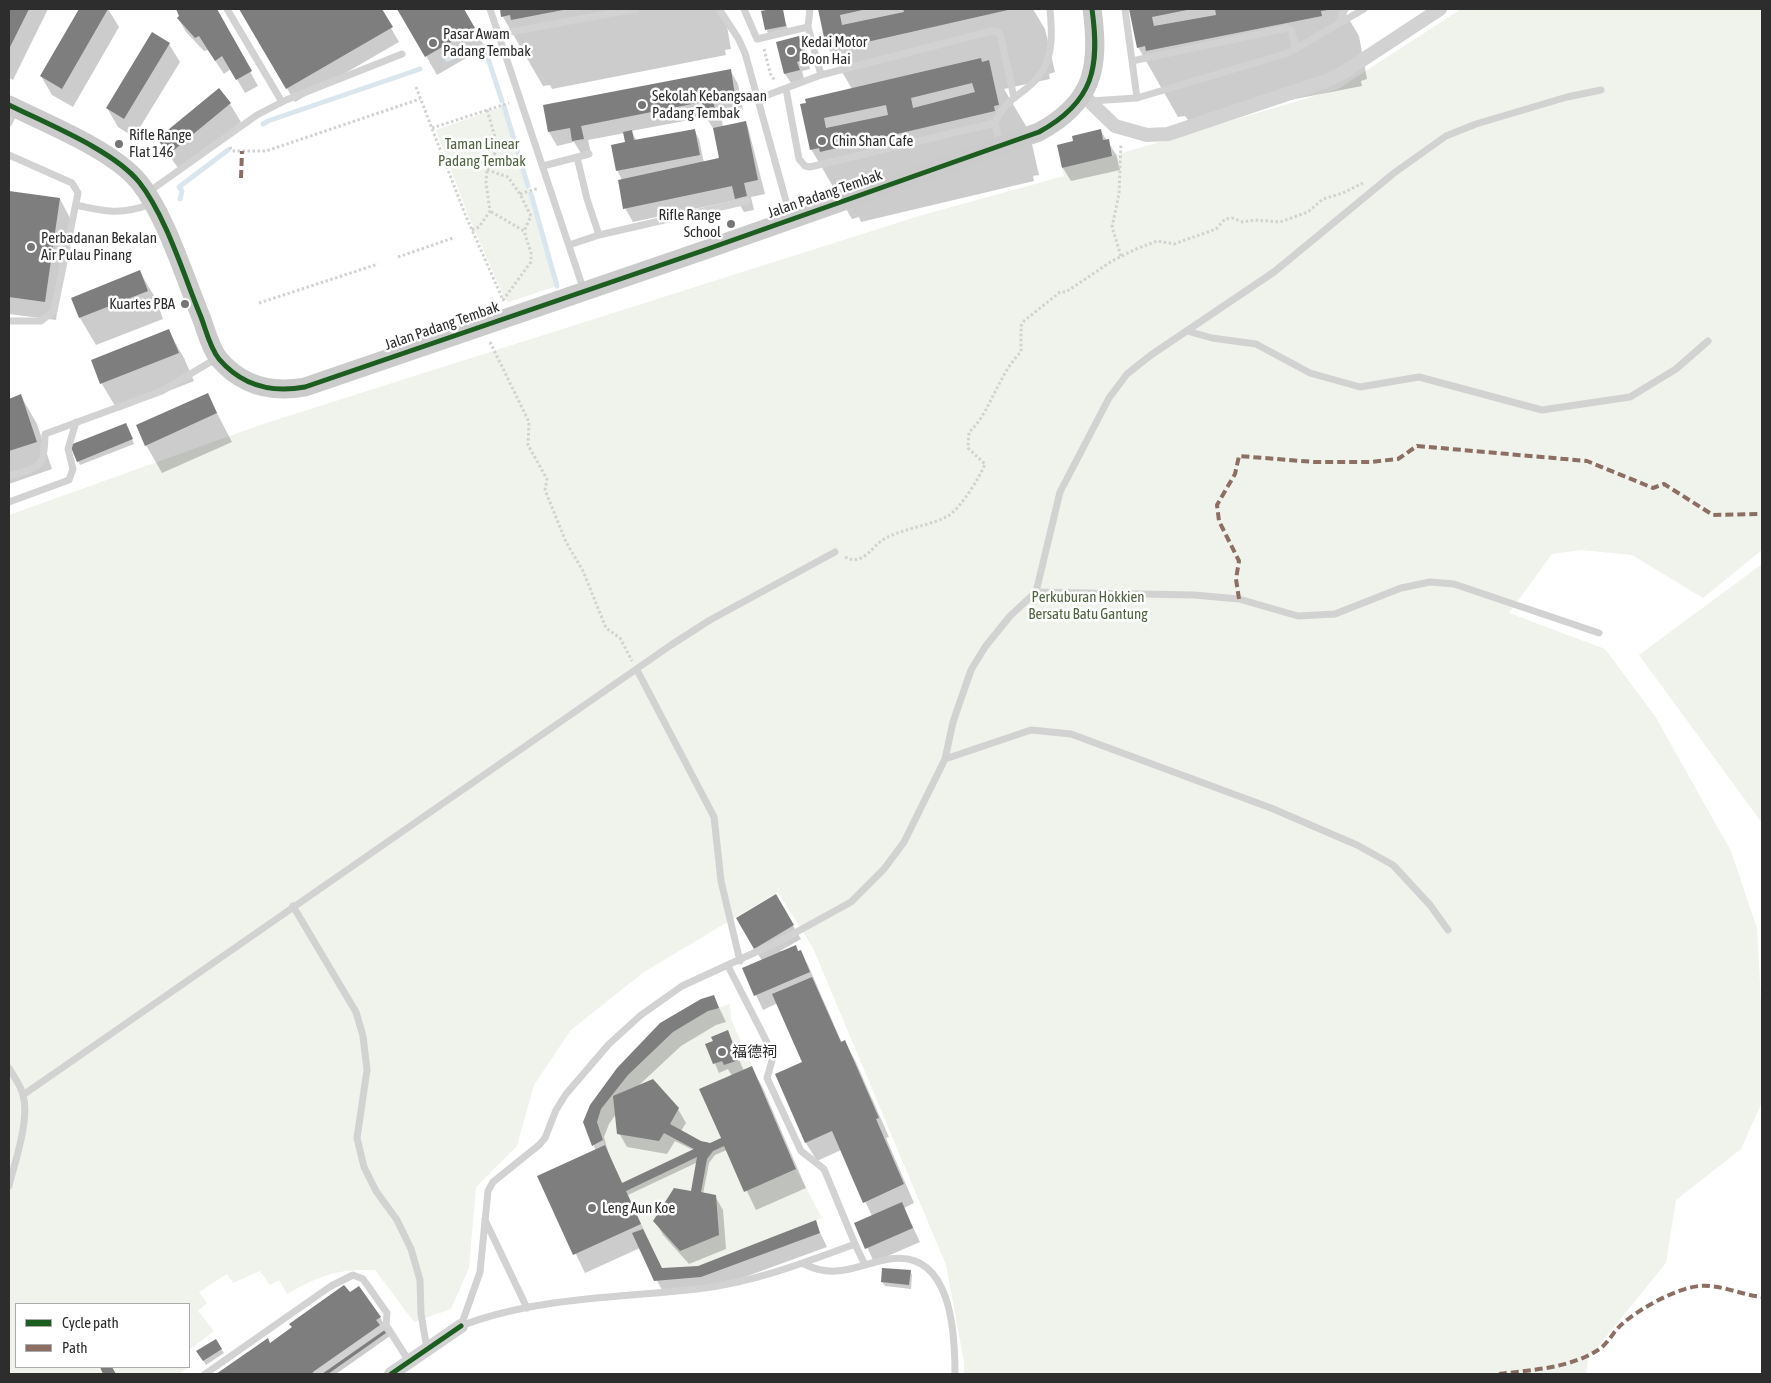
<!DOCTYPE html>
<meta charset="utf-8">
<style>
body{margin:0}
#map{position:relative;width:1771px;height:1383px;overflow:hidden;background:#fff;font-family:"Asap Condensed",sans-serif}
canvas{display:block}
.frame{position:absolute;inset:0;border:10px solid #2d2d2d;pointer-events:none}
.legend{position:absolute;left:15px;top:1303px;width:175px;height:65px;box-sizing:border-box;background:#fff;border:1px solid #ababab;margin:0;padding:6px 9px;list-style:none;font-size:15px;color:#2d2d2d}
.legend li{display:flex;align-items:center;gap:10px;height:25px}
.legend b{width:25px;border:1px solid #ababab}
</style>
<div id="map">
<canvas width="1771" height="1383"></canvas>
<div class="frame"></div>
<ul class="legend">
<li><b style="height:6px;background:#1b5e20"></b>Cycle path</li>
<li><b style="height:6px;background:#8d6e63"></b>Path</li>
</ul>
</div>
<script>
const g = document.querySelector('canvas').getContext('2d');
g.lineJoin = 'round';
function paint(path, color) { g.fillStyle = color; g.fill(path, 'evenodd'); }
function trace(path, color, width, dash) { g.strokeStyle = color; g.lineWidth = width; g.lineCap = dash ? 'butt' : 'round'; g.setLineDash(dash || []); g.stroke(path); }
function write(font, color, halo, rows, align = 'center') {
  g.font = font + ' "Asap Condensed","Noto Sans SC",sans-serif'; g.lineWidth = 5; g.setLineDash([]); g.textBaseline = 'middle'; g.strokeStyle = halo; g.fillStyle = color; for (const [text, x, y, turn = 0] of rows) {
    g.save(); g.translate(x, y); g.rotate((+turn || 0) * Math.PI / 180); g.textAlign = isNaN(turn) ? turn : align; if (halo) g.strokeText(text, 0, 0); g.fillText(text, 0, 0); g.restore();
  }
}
paint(new Path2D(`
 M1461,9H1762V550L1703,598L1632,555L1581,550L1552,554L1509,613L1605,649L1655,716L1731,851L1757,928L1762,1021V1102L1741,1149L1676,1200L1666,1263L1588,1359L1586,1374H964V1362L946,1265L813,948L778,892L644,972L571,1030L534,1085L517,1146L476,1187L469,1268L451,1309L414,1322L375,1270C337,1269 320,1275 287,1294L279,1280L270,1285L260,1271L233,1283L227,1274L199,1292L207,1303L198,1311L214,1331L189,1350V1304H16V1367H188L179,1374H9V515L263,424L919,216L1064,176L1062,168L1112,156L1338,89Z
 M504,106L557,286L509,302L505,299L468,215L436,130Z
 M1762,564V823L1639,655Z
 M730,1004L731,1019L752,1066L699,1089L744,1192L796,1169L822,1218L698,1266L662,1268L605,1145L597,1122L601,1109L628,1075L673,1032L708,1011Z`), '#eff3eb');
paint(new Path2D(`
 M9,9H48L13,80L9,78Z
 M80,9H108L119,27L73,107L52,95L41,76Z
 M177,9H216L258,86L245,93L231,69L224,74L208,50L204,51L186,32L178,18L181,16Z
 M240,9H380L399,42L295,102Z
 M399,9H463L485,47L437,75Z
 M501,9H724L731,49L725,50L726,55L552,89L550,85L543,86L503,17Z
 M782,9L788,30L768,34L763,12Z
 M819,9H1033L1045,29L1055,72L1049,74L1050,79L1004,89L1029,131L1039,175L1033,176L1034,181L861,222L859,217L852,219L811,149L801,105L852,89L827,46Z
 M1131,9H1343L1359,36L1367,79L1361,81L1362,86L1188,120L1185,116L1178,117L1138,47Z
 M799,37L804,46L810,69L802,71L804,79L791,83L785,74L777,43Z
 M169,44L180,62L134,137L118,127L107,108Z
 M730,70L738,84L743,110L721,114L723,127L746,123L748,127L765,194L751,197L754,210L744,212L737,200L633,222L625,208L622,180L617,170L627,143L625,133L588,140L591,153L582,155L574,142L557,146L549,132L545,106ZM706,117L714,130L721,159L704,163L699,139L694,130L637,141L631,131Z
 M230,104L241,122L181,172L158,140Z
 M1100,130L1116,154L1120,170L1071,181L1063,168L1074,142Z
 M9,192L60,199L70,218L56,320L9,314Z
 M140,272L156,299L163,319L96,345L80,318L72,298Z
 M168,330L184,358L194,381L118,411L102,384L92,361Z
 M207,394L232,442L162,473L146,445Z
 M21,396L37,424L52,469L9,484V400Z
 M128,429L134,444L80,465L78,461Z
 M775,896L801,939L780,951H800L808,965L842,1043L844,1042L855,1060L889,1137L886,1138L914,1203L904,1208L920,1242L874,1262L856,1224L872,1216L841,1150L817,1161L806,1143L776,1075L804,1063L778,1003L763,1010L744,969L762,961L738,918Z
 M714,997L726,1022L716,1025L681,1046L637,1087L678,1109L686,1123L681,1131L701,1142L723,1145L732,1076L728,1069L719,1073L707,1045L727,1032L744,1071L751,1067L762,1086L806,1188L756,1210L727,1150L715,1155L709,1163L703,1194L715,1196L723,1210L726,1249L689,1264L663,1235L655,1221L692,1192L698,1162L628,1195L650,1243L662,1269L699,1267L815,1222L827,1247L709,1290L664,1294L640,1248L585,1273L539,1177L596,1151L584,1122L618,1069ZM616,1114L619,1133L627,1147L667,1154L675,1141L693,1150L623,1184L609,1155L604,1137L609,1124Z
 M910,1271L912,1275L911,1289L885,1286L882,1282Z
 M349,1294L380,1317L390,1336L336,1374H218L267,1340L270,1344Z
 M215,1340L224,1353L206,1365L198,1352Z`), '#0003');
trace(new Path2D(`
 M447,59L484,46L502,101
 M504,106L528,186
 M263,124L268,121L420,69
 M531,194L557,286
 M180,199L182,191L179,187L228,150`), '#dae6ee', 5);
paint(new Path2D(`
 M9,9H29L9,49Z
 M79,9H108L62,89L40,76Z
 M176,9H217L252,71L236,80L222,56L215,61L199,36L195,38L177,18L179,16Z
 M239,9H382L393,27L286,89Z
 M397,9H464L475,28L425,57Z
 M500,9H563V10L511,20L510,15L501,17Z
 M771,9H783L786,26L765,30L761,11Z
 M818,9H867L840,15L842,25L904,12L903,9L1008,10L836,49L835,45L826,47Z
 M1129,9H1192L1152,17L1154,26L1216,15L1215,9L1328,10L1321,11L1322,16L1146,51L1145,46L1137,48Z
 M152,32L170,43L124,119L106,108Z
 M799,36L805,59L797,62L800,70L784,74L776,42Z
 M981,58L982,62L989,60L999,105L994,106L995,111L820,152L819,148L810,150L800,104L806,103L805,99ZM972,83L975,92L913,108L911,98ZM886,105L888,115L826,128L824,118Z
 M731,69L735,96L713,100L716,114L704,116L702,102L581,126L584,139L572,141L570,128L548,132L543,105Z
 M219,88L231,103L169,154L157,139Z
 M746,121L758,180L744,183L747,196L735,199L732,186L623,209L618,180L719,158L713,128Z
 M695,129L700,155L616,171L611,145L625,142L623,132L632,130L634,140Z
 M1101,129L1103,140L1109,139L1112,156L1062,168L1057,145L1073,141L1072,136Z
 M9,191L60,198L45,302L9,297Z
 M140,270L148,291L79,318L71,298Z
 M169,329L179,353L100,384L91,360Z
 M208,393L217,413L145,446L136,425Z
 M21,394L37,442L9,451V399Z
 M126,423L133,439L77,462L70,445Z
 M776,894L794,925L754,949L736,918Z
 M796,945L798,951L801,950L810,972L754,996L742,968Z
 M812,977L841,1042L845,1040L879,1118L876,1119L904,1184L863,1203L832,1131L805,1143L775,1074L802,1062L772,994Z
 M714,995L719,1008L708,1011L673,1032L628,1075L601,1109L597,1122L603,1140L592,1146L583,1122L590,1105L617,1068L660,1023L701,999Z
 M728,1030L739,1060L724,1065L722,1061L713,1064L705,1044L713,1041L711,1037Z
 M752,1066L796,1169L744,1192L724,1146L713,1151L707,1159L701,1192L716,1195L719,1235L680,1251L653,1221L674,1188L691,1191L697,1157L626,1191L641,1224L573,1255L537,1176L605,1145L622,1183L694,1149L664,1133L659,1141L617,1134L613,1096L653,1079L679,1108L670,1124L701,1141L710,1143L721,1138L699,1089Z
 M902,1202L913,1228L865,1249L854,1223Z
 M816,1220L820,1233L701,1277L654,1281L632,1233L643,1229L662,1268L698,1266Z
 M882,1268L911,1270L909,1285L881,1282Z
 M344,1285L350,1292L359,1286L381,1317L376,1320L386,1333L328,1374H216L268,1338L270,1343L292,1327L289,1324Z
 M216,1339L222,1349L203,1361L196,1351Z
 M100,1367H112L116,1374H103Z`), '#7e7e7e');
trace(new Path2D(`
 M478,35L486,31
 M764,49L771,76L775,80
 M416,87L465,214L503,300L531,262V253L524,231L490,211
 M432,128L509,103
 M230,147L232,151H266L420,99
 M487,170L508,177L520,194L531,216L524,231
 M520,194L539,188
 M472,230L479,227L490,211L486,183L487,170L498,147L487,110
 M1121,256L1112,227L1119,194L1121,143
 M398,257L453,238
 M259,303L378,264
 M490,342L529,422L528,445L547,479L545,490L566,542L583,571L606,628L620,638L632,661
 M845,557C864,567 872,545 886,538C905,528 929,526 948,516C960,509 980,477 985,464L968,448L969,432C990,414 998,374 1021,352V326L1024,321L1060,292H1066L1112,261L1136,249L1157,241L1174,244L1216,229L1225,219L1232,218L1243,222L1255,220L1280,222L1308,212L1323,199L1343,193L1363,183`), '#d2d2d2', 3, [2.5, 2.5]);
trace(new Path2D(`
 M227,9L282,102
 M490,9L584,291
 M719,9L738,38L745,53L791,219
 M744,9L757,39L808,27
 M810,9L808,27L821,75
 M1125,9L1137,98
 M1338,24L1345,9
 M499,34L635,9
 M1132,61L1287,28L1291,30L1296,49
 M786,89L799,159L805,166L810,167L995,123C1007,96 1023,96 1039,76C1054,58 1052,30 1050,9
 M757,99L821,75L992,31L998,32L1001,37L1014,98
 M1091,101L1137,98L1288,53L1364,9
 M9,123L16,109
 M995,123L1000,145
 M9,155L72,183L78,193L54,311L41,321H9
 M577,157L587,199L599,235L747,201
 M543,166L589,154
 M147,193L257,115L286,100L402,54
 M76,205C105,212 122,215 151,204
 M569,245L599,235
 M1187,331L1212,338L1256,344L1310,373L1360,387L1419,377L1542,410L1630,397L1676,369L1708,341
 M9,476C41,466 44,469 45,434L162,391L217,358
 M9,502L69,480L73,469L68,449L76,422
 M1036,592L1194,595L1239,599L1298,616L1335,614L1401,588L1430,582L1454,584L1599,633
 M637,670L714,817L721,881L740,961
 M945,759L1031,730L1071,734L1271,808L1357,845L1393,865L1430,905L1448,930
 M293,906L356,1012L363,1036L367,1070L357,1138L364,1167L376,1191L397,1220L411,1249L420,1280L421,1314L427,1349
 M9,1068C14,1077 21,1086 23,1095C30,1120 15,1161 9,1186
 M23,1095L671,645L710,620L835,552
 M485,1220L527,1308
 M855,1244L865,1265
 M804,1264C836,1280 856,1265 889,1259C951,1249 955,1331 955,1374
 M461,1326L480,1272L488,1191L493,1182L539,1145L545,1138L556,1110L566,1094L609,1044L641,1015L682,986L782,940L851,902L884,869L904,842L945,759L953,722L971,670L985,647L1010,616L1036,592L1060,492L1109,398L1127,374L1151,355L1274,272L1394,173L1446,136L1476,124L1567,97L1601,90
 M461,1326C535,1297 619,1298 697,1289C751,1283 804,1263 855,1244L824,1169L801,1151L767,1078L773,1057L772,1052L728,966
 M205,1374L331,1286L353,1275L363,1279L387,1313L386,1325L409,1361
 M316,1374L386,1325`), '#d2d2d2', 7);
trace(new Path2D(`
 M1084,96L1115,126L1147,135L1168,134L1326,81L1341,74L1440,9
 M391,1374L461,1326`), '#d2d2d2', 14);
trace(new Path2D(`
 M9,105C47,124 113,150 139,182C166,216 184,276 201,317C206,330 210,348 219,359C242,386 272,393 305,387L702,251L1039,132C1094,102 1100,67 1092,9`), '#cbcbcb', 19);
trace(new Path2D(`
 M241,178L242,151
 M1239,599L1236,579L1239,561L1219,521L1217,505L1235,474L1239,456L1314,462H1370L1398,459L1417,446L1587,461L1653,488L1664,484L1713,515L1762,514
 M1499,1374C1532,1370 1570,1368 1598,1350C1608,1344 1613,1332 1621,1325C1639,1309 1674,1289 1699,1286C1719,1284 1742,1295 1762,1297`), '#8d6e63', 4, [8, 4]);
trace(new Path2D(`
 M9,105C47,124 113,150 139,182C166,216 184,276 201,317C206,330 210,348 219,359C242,386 272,393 305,387L702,251L1039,132C1094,102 1100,67 1092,9
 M391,1374L461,1326`), '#1b5e20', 5);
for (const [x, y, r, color] of [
 [433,43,5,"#767676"],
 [791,51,5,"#767676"],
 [642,105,5,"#767676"],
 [822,141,5,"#767676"],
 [119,144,5,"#767676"],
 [731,224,5,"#767676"],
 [31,247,5,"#767676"],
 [185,304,5,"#767676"],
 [722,1052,5,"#767676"],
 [592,1208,5,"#767676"]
]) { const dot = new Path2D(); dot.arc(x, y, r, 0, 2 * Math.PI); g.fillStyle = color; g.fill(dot); trace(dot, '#fff', 2); }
write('15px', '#2d2d2d', '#fff', [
 ["Pasar Awam",443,34],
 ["Padang Tembak",443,51],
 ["Kedai Motor",801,42],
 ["Boon Hai",801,59],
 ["Sekolah Kebangsaan",652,96],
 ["Padang Tembak",652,113],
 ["Rifle Range",129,135],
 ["Flat 146",129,152],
 ["Chin Shan Cafe",832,141],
 ["Rifle Range",721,215,"right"],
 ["School",721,232,"right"],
 ["Perbadanan Bekalan",41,238],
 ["Air Pulau Pinang",41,255],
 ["Kuartes PBA",175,304,"right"],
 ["福德祠",732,1052],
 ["Leng Aun Koe",602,1208]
], 'left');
write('15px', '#50633f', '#fff', [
 ["Taman Linear",482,144],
 ["Padang Tembak",482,161],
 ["Perkuburan Hokkien",1088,597],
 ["Bersatu Batu Gantung",1088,614]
]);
write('15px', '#2d2d2d', '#fff', [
 ["Jalan Padang Tembak",825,194,-19],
 ["Jalan Padang Tembak",442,326,-19]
]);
</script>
